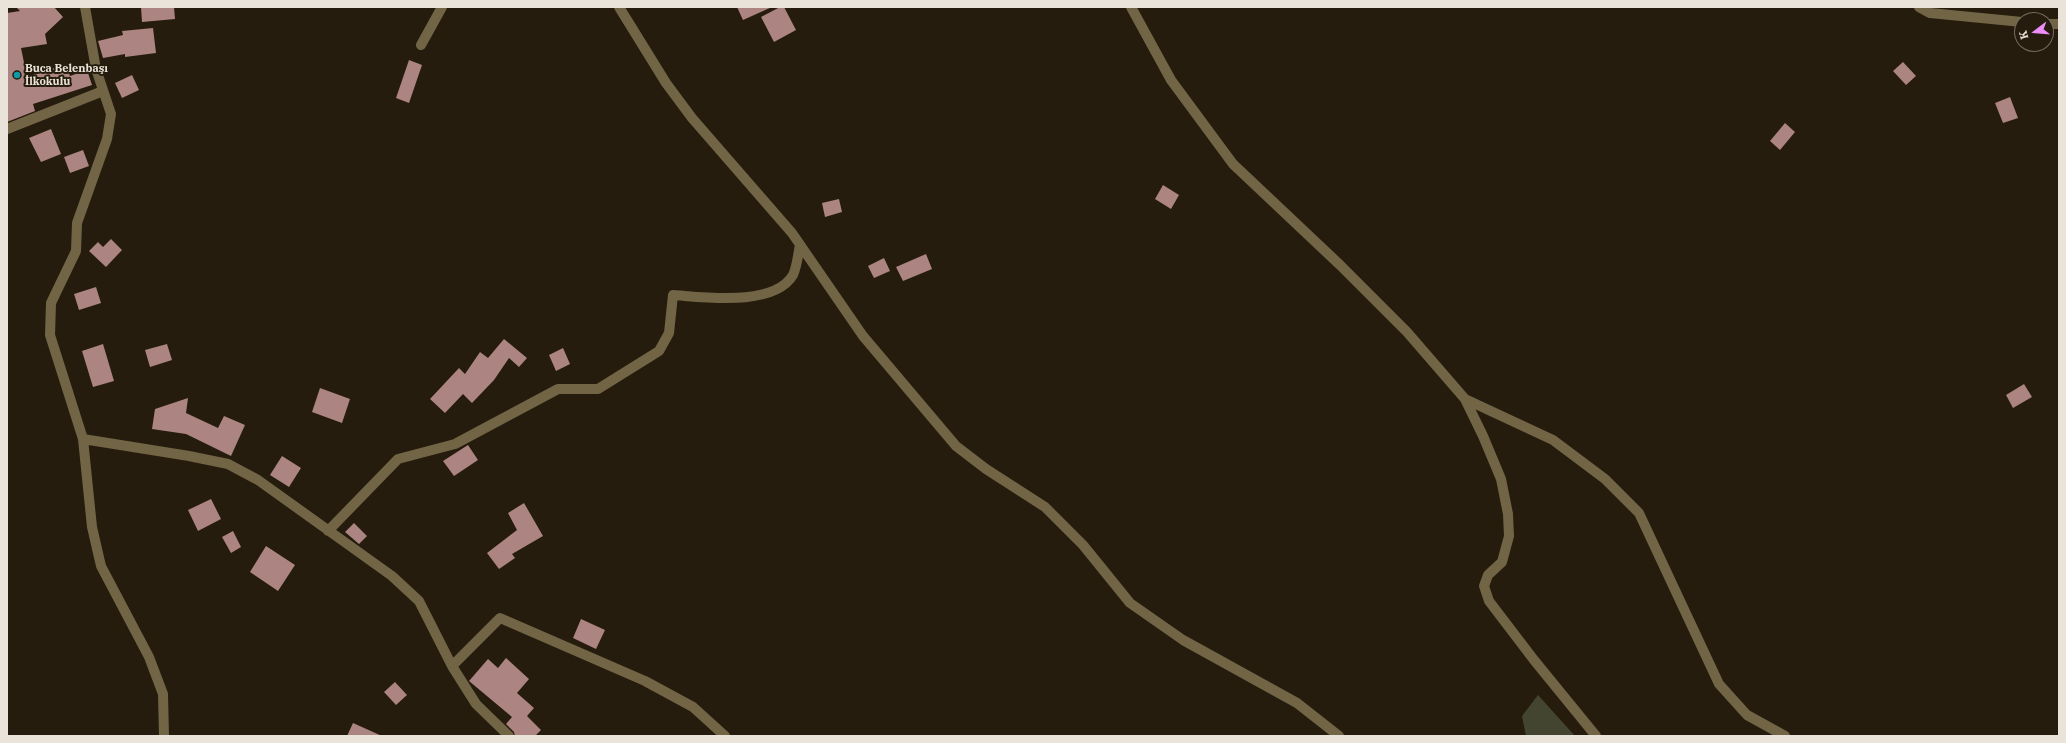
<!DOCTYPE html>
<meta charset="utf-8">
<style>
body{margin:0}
#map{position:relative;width:2066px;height:743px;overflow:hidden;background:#261c0d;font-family:"IBM Plex Serif",serif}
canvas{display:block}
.frame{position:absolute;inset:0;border:8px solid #eae3d9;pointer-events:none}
.north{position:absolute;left:2014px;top:12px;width:40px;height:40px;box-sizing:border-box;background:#261c0d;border:1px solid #746c5f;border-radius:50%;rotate:254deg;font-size:11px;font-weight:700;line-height:16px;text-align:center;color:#eae3d9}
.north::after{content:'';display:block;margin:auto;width:14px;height:18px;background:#ee8cf8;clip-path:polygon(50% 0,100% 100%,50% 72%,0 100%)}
</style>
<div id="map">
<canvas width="2066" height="743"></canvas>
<div class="frame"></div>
<div class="north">K</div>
</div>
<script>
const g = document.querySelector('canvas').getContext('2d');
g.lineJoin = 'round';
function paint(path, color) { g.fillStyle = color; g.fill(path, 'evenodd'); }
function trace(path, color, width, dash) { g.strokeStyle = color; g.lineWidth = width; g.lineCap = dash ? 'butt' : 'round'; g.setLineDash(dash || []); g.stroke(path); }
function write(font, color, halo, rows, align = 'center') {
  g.font = font + ' "IBM Plex Serif",serif'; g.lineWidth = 4; g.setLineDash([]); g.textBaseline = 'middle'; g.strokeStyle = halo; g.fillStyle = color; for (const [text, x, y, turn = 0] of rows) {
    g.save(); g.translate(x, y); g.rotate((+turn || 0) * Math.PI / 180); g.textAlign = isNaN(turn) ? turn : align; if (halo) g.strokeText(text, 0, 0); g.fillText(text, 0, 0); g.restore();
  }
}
paint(new Path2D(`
 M1538,695L1575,736H1526L1522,716Z`), '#434531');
paint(new Path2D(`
 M16,7H54L63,17L45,34L47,44L21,48L27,77L66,64L70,76L87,70L92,85L33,104L35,111L7,122V13L20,11Z
 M141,7H174L175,19L142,22Z
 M737,7H772L743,20Z
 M780,7H784L796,30L774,42L761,17Z
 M153,28L156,53L125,57V54L103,58L98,41L123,35L122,31Z
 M409,60L422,65L409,103L396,98Z
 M1903,62L1916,76L1906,85L1893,71Z
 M132,75L139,90L122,98L115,83Z
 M2010,97L2018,118L2003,123L1995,103Z
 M1785,123L1795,132L1780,150L1770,141Z
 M51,129L61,154L41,162L29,138Z
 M83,150L89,166L70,173L64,157Z
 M1163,185L1179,195L1171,209L1155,199Z
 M839,199L842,212L825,217L822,203Z
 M111,239L122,250L106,267L89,251L98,242L103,247Z
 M926,254L932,269L903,281L896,267Z
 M884,258L890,271L874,278L868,266Z
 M96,287L101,303L79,310L74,294Z
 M504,339L527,358L519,367L509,358L494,380L472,403L463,394L445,413L430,399L459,368L465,374L480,352L488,358Z
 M103,344L114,381L93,387L82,351Z
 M167,344L172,360L150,367L145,350Z
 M563,348L570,364L556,371L549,355Z
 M2024,384L2032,397L2013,408L2006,395Z
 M320,388L350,399L342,423L312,412Z
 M188,398L186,413L218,428L224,416L245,425L231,456L186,434L152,429L155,409Z
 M468,445L478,460L454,476L443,461Z
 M282,456L301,468L289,487L270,475Z
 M211,499L221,519L198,531L188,510Z
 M524,503L543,536L512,554L515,558L499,569L487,553L517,530L508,513Z
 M354,523L367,536L359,544L345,532Z
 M233,531L241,547L231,553L222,537Z
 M266,546L295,565L278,591L250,572Z
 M581,619L605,630L596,649L573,638Z
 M506,658L529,679L517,693L534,708L527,716L541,730L535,736H515L514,732L506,724L512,717L469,681L488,659L498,668Z
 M395,682L407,695L396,705L384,692Z
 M353,723L382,736H347Z`), '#ac8482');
trace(new Path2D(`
 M85,7L96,69L111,114L107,139L77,223L76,251L51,303L50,335L83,439L92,527L101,566L149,657L163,694L164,736
 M619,7L666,83L692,118L792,233L863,336L956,446L986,469L1045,507L1083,545L1130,603L1183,640L1297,703L1339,736
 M1131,7L1171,80L1233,164L1340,265L1407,332L1465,399L1553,440L1605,479L1639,513L1719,684L1747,715L1785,736
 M1919,7L1930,13L2022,22
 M2046,24H2059
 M421,45L442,7
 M7,129L103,91
 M1465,399L1483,436L1501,479L1508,514L1509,536L1502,562L1488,575L1484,586L1489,601L1534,660L1596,736
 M83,439L189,456L228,464L258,480L392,576L419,601L452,666L476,704L509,736
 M328,531L398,459L455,444L558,389H598L659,351L669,333L673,295C704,297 774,307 793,275C797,267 798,254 800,245
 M452,666L500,618L645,681L693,707L725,736`), '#716545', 10);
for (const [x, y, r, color] of [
 [17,75,4,"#0f9aa8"]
]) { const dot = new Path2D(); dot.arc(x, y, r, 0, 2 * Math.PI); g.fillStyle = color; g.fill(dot); trace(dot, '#261c0d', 1.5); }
write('bold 11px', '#eae3d9', '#261c0d', [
 ["Buca Belenbaşı",25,69],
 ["İlkokulu",25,82]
], 'left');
</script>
